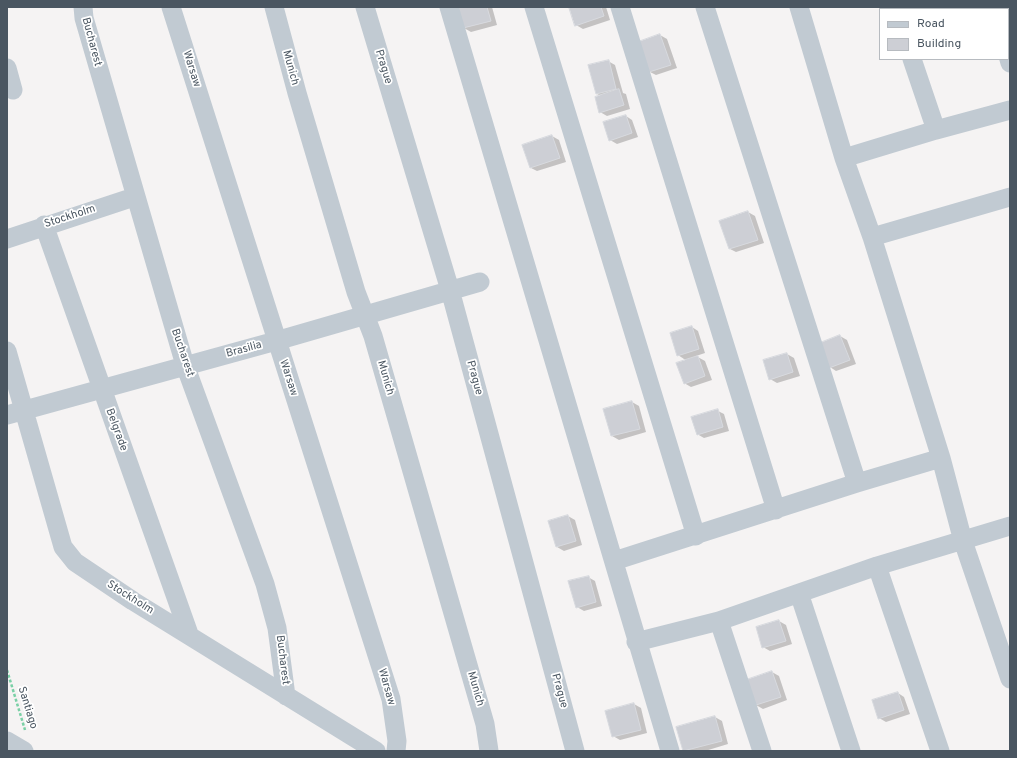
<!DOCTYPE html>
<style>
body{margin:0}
#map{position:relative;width:1017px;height:758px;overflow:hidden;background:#f5f3f3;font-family:Overpass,sans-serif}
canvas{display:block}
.frame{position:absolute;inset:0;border:8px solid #4a5661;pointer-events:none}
.legend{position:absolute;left:879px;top:8px;width:130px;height:52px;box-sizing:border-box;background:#fff;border:1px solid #b7bbc0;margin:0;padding:5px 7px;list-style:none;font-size:12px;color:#4a5661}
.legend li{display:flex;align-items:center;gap:8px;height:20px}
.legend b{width:20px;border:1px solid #b7bbc0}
</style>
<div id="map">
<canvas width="1017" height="758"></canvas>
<div class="frame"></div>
<ul class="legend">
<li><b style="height:5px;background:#c1cad2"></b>Road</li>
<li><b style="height:11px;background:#cdcfd5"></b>Building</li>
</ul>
</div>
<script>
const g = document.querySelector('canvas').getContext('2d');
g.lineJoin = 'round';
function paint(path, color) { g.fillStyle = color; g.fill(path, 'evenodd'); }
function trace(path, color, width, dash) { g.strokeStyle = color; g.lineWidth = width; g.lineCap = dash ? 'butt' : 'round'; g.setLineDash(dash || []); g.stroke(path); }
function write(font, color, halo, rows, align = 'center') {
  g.font = font + ' Overpass,sans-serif'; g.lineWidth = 3.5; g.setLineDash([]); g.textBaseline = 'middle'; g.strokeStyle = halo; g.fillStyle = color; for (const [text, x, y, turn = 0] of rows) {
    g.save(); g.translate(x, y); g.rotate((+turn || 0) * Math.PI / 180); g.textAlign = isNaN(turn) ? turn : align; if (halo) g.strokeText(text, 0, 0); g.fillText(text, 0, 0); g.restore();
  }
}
paint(new Path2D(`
 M458,7H492L497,25L471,32L464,28Z
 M570,7H606L610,20L583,29L576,25Z
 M660,35L667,39L677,68L656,75L650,72Z
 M608,61L615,65L623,93L626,94L630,109L607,116L600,112L601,96L597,94Z
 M626,116L632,120L638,137L617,144L610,140Z
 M552,136L559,140L566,162L537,171L531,168Z
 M748,212L755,216L764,243L736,252L730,249Z
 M692,327L698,331L705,353L696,356L705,361L712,380L691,387L684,383L687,361L678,355Z
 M840,336L847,340L856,364L836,371L830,367Z
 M787,354L794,358L800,376L777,383L770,379Z
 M632,402L639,406L646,432L619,440L612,436Z
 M718,411L724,414L729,431L704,438L697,434Z
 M568,516L575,520L582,545L564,551L557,547L549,522Z
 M588,577L595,581L602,606L584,611L577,607Z
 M779,621L786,625L792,644L770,651L763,647Z
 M772,672L779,676L787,700L763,709L756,705Z
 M898,693L904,697L910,714L886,722L879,718Z
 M634,704L641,708L647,733L620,740L613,736Z
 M715,717L722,721L728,744L705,751H684L678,728Z`), '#0003');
const building = new Path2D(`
 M457,7H487L491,21L463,28Z
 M569,7H601L604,16L575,26Z
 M660,34L671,65L649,72L638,42Z
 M609,60L616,89L596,94L588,65Z
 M619,89L624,105L599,113L595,97Z
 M626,115L632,133L609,141L603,122Z
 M552,135L560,158L530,168L522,145Z
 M748,211L758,240L729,249L719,221Z
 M692,326L699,349L677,356L670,333Z
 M840,335L850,360L829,368L820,343Z
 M787,353L793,372L769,380L763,360Z
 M698,356L705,376L684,384L676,363Z
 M632,401L640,429L611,436L603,409Z
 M718,409L723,427L697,435L691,417Z
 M568,515L576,541L556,547L548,521Z
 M589,576L596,602L576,608L568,581Z
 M779,620L786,641L762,648L756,627Z
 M772,671L781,697L756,705L746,680Z
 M898,692L904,710L878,719L872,700Z
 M634,703L641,730L612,737L605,711Z
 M715,716L722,741L683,751L676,727Z`);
paint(building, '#cdcfd5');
trace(building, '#d7d9de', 1);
trace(new Path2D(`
 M7,670L25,730`), '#7ad0a6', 2.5, [3, 2]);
trace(new Path2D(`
 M83,7L84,18L185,365L265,584L277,628L286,696
 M171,7L391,699L397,741L396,751
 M274,7L297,93L356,292L373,336L485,724L489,751
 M365,7L450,290L575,751
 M449,7L670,751
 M534,7L696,536
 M620,7L776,510
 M705,7L857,483
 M799,7L844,158L872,237L941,458L963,541L1010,679
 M894,7L895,9
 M993,7L994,9
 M1008,23L1010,22
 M1008,56L1010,63
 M912,59L936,130
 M7,68L13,90
 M844,158L936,130L1010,110
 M44,225L189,634
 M872,237L1010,197
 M7,239L134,197
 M7,351L63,547L75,562L133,601L376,751
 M7,415L276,341L480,282
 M614,561L857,483L941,458
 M877,566L940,751
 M799,593L851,751
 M719,621L762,751
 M636,642L719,621L877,566L1010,526
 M7,741L24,751`), '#c1cad2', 19);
write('11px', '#4a5661', '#fff', [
 ["Bucharest",91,42,75],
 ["Prague",383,67,73],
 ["Munich",290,68,75],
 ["Warsaw",191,69,73],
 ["Stockholm",70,217,-18],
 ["Brasilia",244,350,-15],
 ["Bucharest",182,353,71],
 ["Warsaw",288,378,72],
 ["Munich",385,378,74],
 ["Prague",474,378,75],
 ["Belgrade",116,430,70],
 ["Stockholm",130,598,32],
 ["Bucharest",282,660,83],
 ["Warsaw",386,687,74],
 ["Munich",475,689,74],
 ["Prague",559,691,75],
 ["Santiago",27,708,73]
]);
</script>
